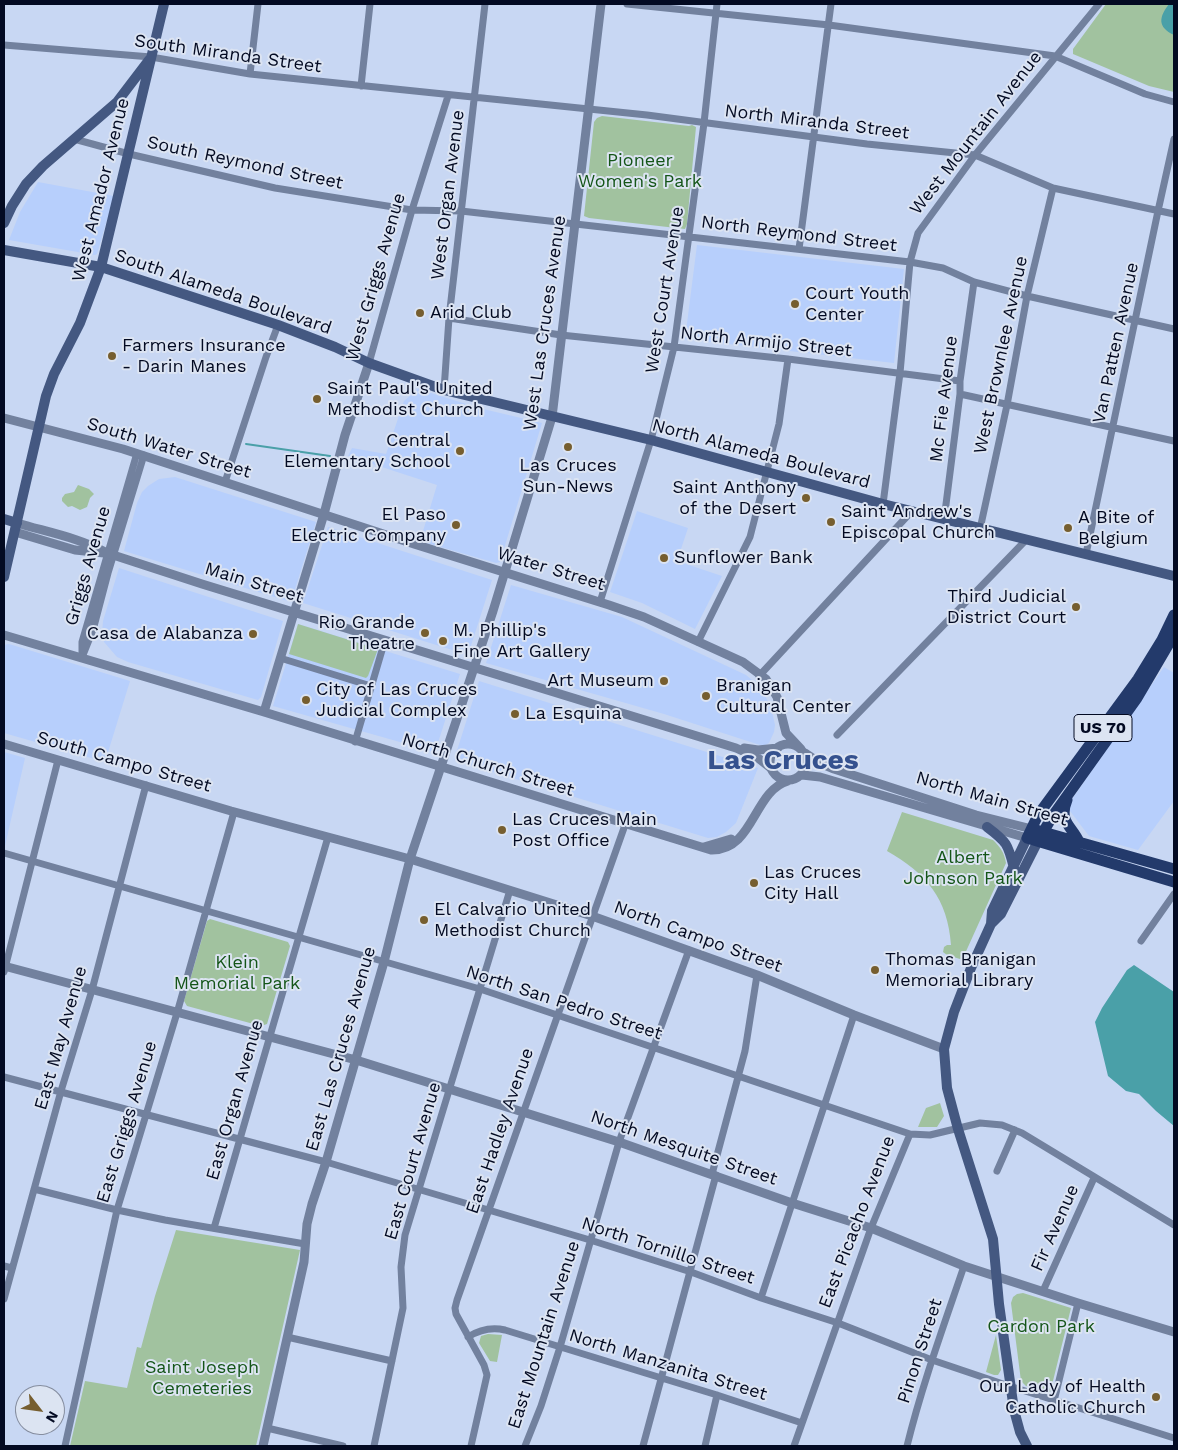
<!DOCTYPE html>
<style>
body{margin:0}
#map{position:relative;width:1178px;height:1450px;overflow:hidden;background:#c8d7f3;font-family:"Work Sans",sans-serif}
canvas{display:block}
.frame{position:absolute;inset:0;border:5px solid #030a22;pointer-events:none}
.north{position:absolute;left:15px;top:1385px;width:50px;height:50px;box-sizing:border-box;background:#dce4f2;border:1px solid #858d9f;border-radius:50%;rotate:120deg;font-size:14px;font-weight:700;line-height:20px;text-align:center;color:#030a22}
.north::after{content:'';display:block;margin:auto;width:18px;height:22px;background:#765e2f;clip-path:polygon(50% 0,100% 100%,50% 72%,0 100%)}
</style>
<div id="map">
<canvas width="1178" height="1450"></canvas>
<div class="frame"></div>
<div class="north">N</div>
</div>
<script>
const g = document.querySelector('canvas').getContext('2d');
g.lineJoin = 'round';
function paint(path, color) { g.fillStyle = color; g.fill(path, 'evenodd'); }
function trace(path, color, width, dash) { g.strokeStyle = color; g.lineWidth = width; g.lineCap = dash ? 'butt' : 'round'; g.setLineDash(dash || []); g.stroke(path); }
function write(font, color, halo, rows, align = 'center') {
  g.font = font + ' "Work Sans",sans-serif'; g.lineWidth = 4; g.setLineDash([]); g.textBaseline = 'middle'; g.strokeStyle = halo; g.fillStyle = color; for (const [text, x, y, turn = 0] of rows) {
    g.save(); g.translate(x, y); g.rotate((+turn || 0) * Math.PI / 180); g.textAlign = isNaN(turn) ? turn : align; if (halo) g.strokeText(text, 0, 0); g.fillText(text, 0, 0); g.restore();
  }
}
paint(new Path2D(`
 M38,182L114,196L97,254L95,255L9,240L20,212Z
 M697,245L904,269L894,363L685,339Z
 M418,389L479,408L542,423L500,562L496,563L420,541L437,485L348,456L352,448L386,454L404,401Z
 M175,477L316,522L291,602L124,551L137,503L142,492L148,486L159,479Z
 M637,511L688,528L677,561L722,576L695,629L642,603L610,592Z
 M328,527L492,580L468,655L303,603Z
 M119,568L283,621L261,697L258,700L128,662L117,657L104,642L102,634L103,621Z
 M511,585L622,617L746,675L758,685L768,701L772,712L775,725L774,732L769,743L763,746L664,714L486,663Z
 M298,624L460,674L435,752L273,706Z
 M9,644L130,681L105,762L4,733V645Z
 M1164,667L1174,673V801L1138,850L1089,836L1070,811V802Z
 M479,681L758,768L736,823L726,832L717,837L708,838L454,760Z
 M4,752L25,758L5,846L4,845Z`), '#b7cffc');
paint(new Path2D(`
 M1106,4H1174V92L1149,86L1073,54V49Z
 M602,116L689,126L692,125L696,127L687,224L685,229L589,218L584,216L594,122L597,118Z
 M78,485L89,489L94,494L90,498L87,507L80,510L72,506L68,507L62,501V498L65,494L74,492Z
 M298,624L378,649L368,676L366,678L289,654Z
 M902,812L993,840C1001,848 1004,852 1006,863L963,958L960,959L947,955L943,952L944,947L947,945H951C948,899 926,873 887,851Z
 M210,919L288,942L290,946L267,1024L261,1026L187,1006L184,1001L207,921Z
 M940,1103L944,1116L937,1127H918L926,1108Z
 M176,1230L300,1250L256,1446H70L85,1381L127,1388L137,1347L141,1348L155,1296Z
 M1023,1293L1071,1308L1050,1393L1026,1386L1021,1381L1011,1303L1013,1297L1017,1294Z
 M488,1334L502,1335L497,1362L490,1361L479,1343L481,1336Z
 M996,1335L1001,1370L998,1375H994L986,1372Z`), '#a1c29f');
paint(new Path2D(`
 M1169,4H1174V35C1157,27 1159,17 1169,4Z
 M1134,965L1174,992V1126L1156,1111L1139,1094L1126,1091L1108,1076L1095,1022L1102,1008L1127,970Z`), '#4aa0a8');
trace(new Path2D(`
 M246,444L330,456`), '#4aa0a8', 2);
trace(new Path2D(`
 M627,4L829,25L1055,56L1145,94L1174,102
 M4,45L151,57L250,74L647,115L867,144L975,155L1053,188L1174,214
 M250,74L258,4
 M361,86L370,4
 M74,139L129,154L275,188L412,210L461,211L910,262L943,268L974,282L1027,296L1174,329
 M799,249L831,4
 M449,318L561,335L788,359L960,381
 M369,363L412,210L448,96
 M444,390L449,318L485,4
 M960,394L1174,441
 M225,482L266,357L278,325
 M883,504L900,373L910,262L918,233L975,155L1099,4
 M944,520L960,394V381L974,282
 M980,529L1007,405L1027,296L1053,188
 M1086,554L1158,211L1174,139
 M600,602L651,440L674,347L704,123L717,4
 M698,642L750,537L779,424L788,359
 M83,655L93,630L108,573L144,455
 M82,658V642L137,453
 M280,658L371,686
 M759,676L911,512
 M837,735L1025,541
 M355,742L385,640
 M4,853L480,989L910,1134
 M1141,941L1174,894
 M4,972L58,760
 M4,1077L326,1162L590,1240L691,1272L761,1298L838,1323L932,1360L1003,1384L1174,1438
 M997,1171L1015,1130
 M712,1174L745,1051L757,975
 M34,1189L117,1210L165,1220L305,1244
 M214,1228L328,837
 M4,1266L12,1268
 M1043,1291L1094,1178
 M761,1298L854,1015
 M4,1299L61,1091L92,990L146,785
 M287,1337L392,1361
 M468,1337C479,1330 492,1327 505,1330L717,1395L802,1423
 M1054,1401L1078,1303
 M267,1428L343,1446
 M65,1446L117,1210L177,1013L234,812
 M374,1446L403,1308L401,1267L405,1235L510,890
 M471,1446L487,1375L484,1365L456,1314L455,1308L457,1300L625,825
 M525,1446L541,1406L560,1347L619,1142L689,950
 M643,1446L716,1175
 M705,1446L717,1395
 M794,1446L871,1228L910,1134L930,1135L980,1123L1002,1125L1022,1133L1174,1225
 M907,1446C922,1385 944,1325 964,1266`), '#72819e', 7);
trace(new Path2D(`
 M4,418L123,449L414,544L609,605L644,617L743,662L766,679L777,697L786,733L801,749
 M17,523C47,532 80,538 107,553L202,584L736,748L758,758L772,769
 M15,532L75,550L104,553
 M4,635L264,712L711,850C754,851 753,791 788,781
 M264,712L324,514L345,435L369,363
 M770 762a18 18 0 1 1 36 0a18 18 0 1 1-36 0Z
 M4,744L231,811L410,859L592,916L757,975L854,1015L944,1049
 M744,748L758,750L778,748
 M805,753L820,763L834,769L976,815L1032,829
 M802,775L820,777L1027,838
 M704,847L731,839
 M4,966L356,1060L619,1142L792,1203L871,1228L964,1266L1078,1303L1174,1332
 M263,1446L304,1262L307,1224L312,1204L326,1162L384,962L410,859L493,611L552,417L601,4`), '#72819e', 9);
trace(new Path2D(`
 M4,223L12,206L26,184L43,166L117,102L149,60
 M4,250L101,267L278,325L335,347L369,363L444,390L651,440L883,504L1174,576
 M4,519L17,523
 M4,577L46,396L54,374L80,323L101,267L164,4
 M987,827C1007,842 1008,844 1014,868
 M991,924L992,911L1027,838
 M1027,1446L1020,1432L1014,1410L999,1304L993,1239L958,1129L947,1088L944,1049L954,1012L971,968L991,924L1001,914L1038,841`), '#445881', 10);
trace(new Path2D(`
 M1174,615L1162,640L1138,679L1038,815L1027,838L1174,882
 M1067,800C1058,822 1072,826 1079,842
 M1036,830L1174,869
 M1038,841L1052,817L1137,698L1174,635`), '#233a6b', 11);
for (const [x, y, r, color] of [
 [795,304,5,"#765e2f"],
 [420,313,5,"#765e2f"],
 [112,356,5,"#765e2f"],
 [317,399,5,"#765e2f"],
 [568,447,5,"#765e2f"],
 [460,451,5,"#765e2f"],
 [806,498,5,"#765e2f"],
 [831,522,5,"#765e2f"],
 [456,525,5,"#765e2f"],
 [1068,528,5,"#765e2f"],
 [664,558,5,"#765e2f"],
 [1076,607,5,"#765e2f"],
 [425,633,5,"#765e2f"],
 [253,634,5,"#765e2f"],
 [443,641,5,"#765e2f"],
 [664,681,5,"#765e2f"],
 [706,696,5,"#765e2f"],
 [306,700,5,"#765e2f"],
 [515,714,5,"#765e2f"],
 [502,830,5,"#765e2f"],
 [754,883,5,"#765e2f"],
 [424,920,5,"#765e2f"],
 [875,970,5,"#765e2f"],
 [1156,1397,5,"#765e2f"]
]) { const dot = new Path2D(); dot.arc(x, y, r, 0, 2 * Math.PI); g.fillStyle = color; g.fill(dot); trace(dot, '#dce4f2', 2); }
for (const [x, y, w] of [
 [1103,728,58]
]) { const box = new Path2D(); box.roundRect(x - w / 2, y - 13.5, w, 27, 4); g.fillStyle = '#dce4f2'; g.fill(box); trace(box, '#030a22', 1); }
write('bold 16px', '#030a22', null, [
 ["US 70",1103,728]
]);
write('18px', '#030a22', '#dce4f2', [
 ["South Miranda Street",228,54,8],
 ["North Miranda Street",817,122,7],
 ["West Mountain Avenue",976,133,-52],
 ["South Reymond Street",245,163,12],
 ["West Amador Avenue",101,190,-76],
 ["West Organ Avenue",448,195,-83],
 ["North Reymond Street",799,234,7],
 ["West Griggs Avenue",376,277,-74],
 ["West Court Avenue",665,290,-81],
 ["South Alameda Boulevard",223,292,19],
 ["West Las Cruces Avenue",545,323,-82],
 ["North Armijo Street",766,342,6],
 ["Van Patten Avenue",1116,343,-78],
 ["West Brownlee Avenue",1001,355,-78],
 ["Mc Fie Avenue",944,399,-83],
 ["South Water Street",169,448,17],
 ["North Alameda Boulevard",761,454,15],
 ["Griggs Avenue",88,566,-74],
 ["Water Street",551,569,17],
 ["Main Street",254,583,17],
 ["South Campo Street",124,762,16],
 ["North Church Street",488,765,17],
 ["North Main Street",992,799,16],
 ["North Campo Street",698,937,20],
 ["North San Pedro Street",564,1003,18],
 ["East May Avenue",61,1038,-74],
 ["East Las Cruces Avenue",341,1049,-74],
 ["East Organ Avenue",235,1100,-74],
 ["East Griggs Avenue",127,1122,-73],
 ["East Hadley Avenue",500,1131,-71],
 ["North Mesquite Street",684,1148,19],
 ["East Court Avenue",413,1161,-74],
 ["East Picacho Avenue",857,1222,-69],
 ["Fir Avenue",1055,1228,-66],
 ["North Tornillo Street",668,1251,18],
 ["East Mountain Avenue",544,1335,-72],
 ["Pinon Street",920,1351,-72],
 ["North Manzanita Street",668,1365,17]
]);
write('18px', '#145518', '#dce4f2', [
 ["Pioneer",640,161],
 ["Women's Park",640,182],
 ["Albert",963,858],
 ["Johnson Park",963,879],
 ["Klein",237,963],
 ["Memorial Park",237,984],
 ["Cardon Park",1041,1327],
 ["Saint Joseph",202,1368],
 ["Cemeteries",202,1389]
]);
write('18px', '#030a22', '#dce4f2', [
 ["Court Youth",805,294],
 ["Center",805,315],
 ["Arid Club",430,313],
 ["Farmers Insurance",122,346],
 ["- Darin Manes",122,367],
 ["Saint Paul's United",327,389],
 ["Methodist Church",327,410],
 ["Central",450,441,"right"],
 ["Elementary School",450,462,"right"],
 ["Las Cruces",568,466,"center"],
 ["Sun-News",568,487,"center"],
 ["Saint Anthony",796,488,"right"],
 ["of the Desert",796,509,"right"],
 ["Saint Andrew's",841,512],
 ["Episcopal Church",841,533],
 ["El Paso",446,515,"right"],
 ["Electric Company",446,536,"right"],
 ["A Bite of",1078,518],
 ["Belgium",1078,539],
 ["Sunflower Bank",674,558],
 ["Third Judicial",1066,597,"right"],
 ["District Court",1066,618,"right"],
 ["Rio Grande",415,623,"right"],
 ["Theatre",415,644,"right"],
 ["M. Phillip's",453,631],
 ["Fine Art Gallery",453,652],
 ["Casa de Alabanza",243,634,"right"],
 ["Art Museum",654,681,"right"],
 ["Branigan",716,686],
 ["Cultural Center",716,707],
 ["City of Las Cruces",316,690],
 ["Judicial Complex",316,711],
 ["La Esquina",525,714],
 ["Las Cruces Main",512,820],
 ["Post Office",512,841],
 ["Las Cruces",764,873],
 ["City Hall",764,894],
 ["El Calvario United",434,910],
 ["Methodist Church",434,931],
 ["Thomas Branigan",885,960],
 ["Memorial Library",885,981],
 ["Our Lady of Health",1146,1387,"right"],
 ["Catholic Church",1146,1408,"right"]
], 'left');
write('bold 28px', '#35518e', '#dce4f2', [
 ["Las Cruces",783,761]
]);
</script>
